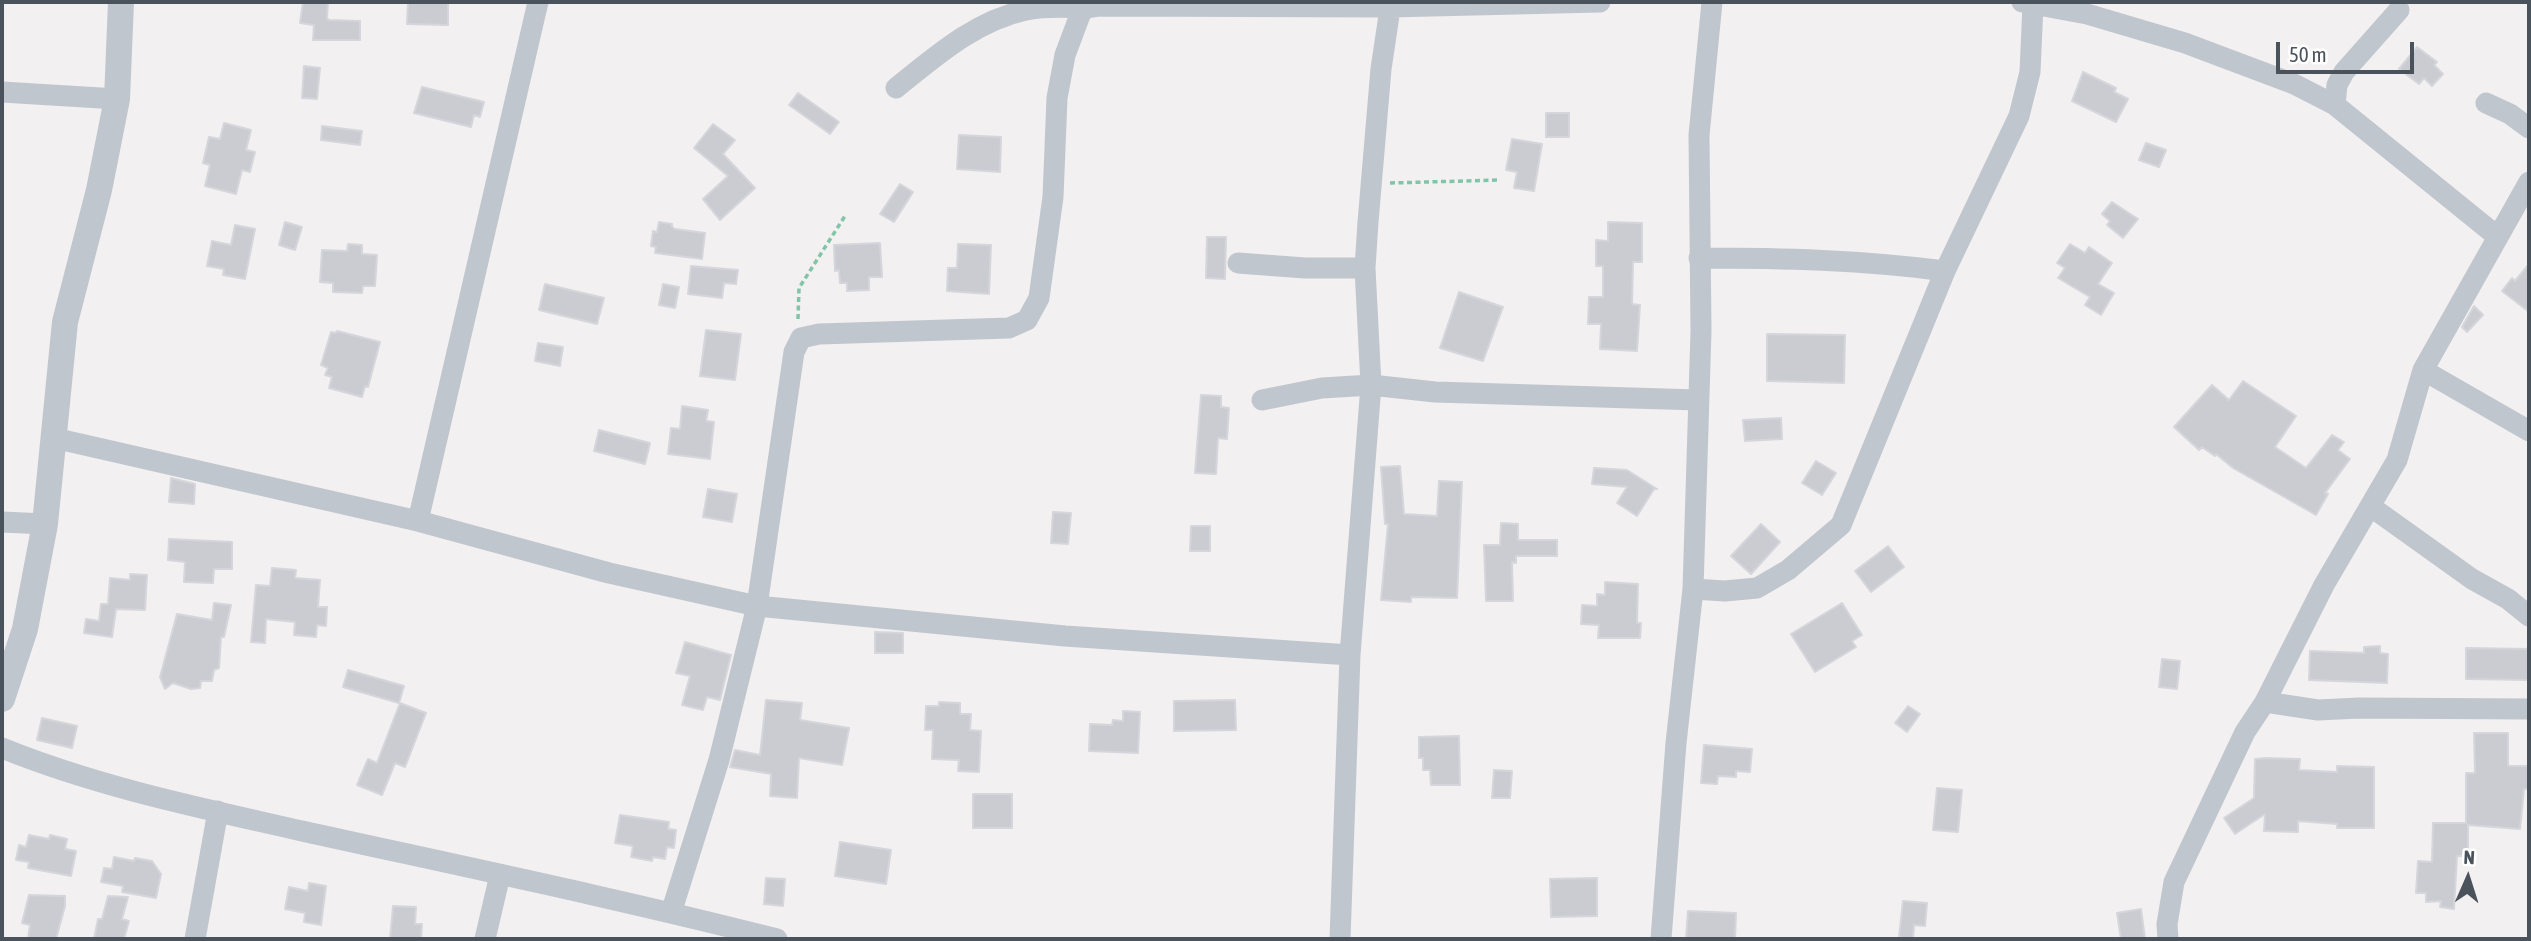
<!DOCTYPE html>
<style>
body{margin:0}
#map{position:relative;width:2531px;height:941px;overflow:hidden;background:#f2f0f0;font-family:"Asap Condensed",sans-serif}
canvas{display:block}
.frame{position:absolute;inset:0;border:4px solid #4a525b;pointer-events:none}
.north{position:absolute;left:2433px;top:843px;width:70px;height:70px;-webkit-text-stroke:5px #fff;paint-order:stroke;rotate:3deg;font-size:19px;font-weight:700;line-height:28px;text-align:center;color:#4a525b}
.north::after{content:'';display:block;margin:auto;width:24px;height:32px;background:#4a525b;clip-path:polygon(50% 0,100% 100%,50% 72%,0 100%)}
.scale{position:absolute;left:2276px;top:42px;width:138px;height:32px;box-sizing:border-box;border:4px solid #4a525b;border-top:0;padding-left:9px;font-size:21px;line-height:24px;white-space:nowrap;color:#4a525b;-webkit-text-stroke:5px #fff;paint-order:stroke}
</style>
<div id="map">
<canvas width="2531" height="941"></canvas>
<div class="frame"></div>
<div class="north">N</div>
<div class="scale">50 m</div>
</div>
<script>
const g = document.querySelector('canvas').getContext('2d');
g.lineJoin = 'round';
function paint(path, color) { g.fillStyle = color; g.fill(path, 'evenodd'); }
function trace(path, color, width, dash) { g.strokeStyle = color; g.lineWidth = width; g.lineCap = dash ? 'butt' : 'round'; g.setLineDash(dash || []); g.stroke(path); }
const building = new Path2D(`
 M303,2H328L327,18L329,20L360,21V40H313L314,25L300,23Z
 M408,2H448V25L407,24Z
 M2417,47L2437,62L2434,65L2443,74L2432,86L2424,78L2419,84L2399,69Z
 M304,66L320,68L317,99L302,98Z
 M2083,72L2116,88L2114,92L2128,99L2116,122L2072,101Z
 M422,87L484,102L480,117L474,115L471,127L414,113Z
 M798,93L839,122L830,134L789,105Z
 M1546,113H1569V137H1546Z
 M224,123L251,130L246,150L255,152L250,172L242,170L236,194L205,186L210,165L203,163L209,137L220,139Z
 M713,124L735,140L723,154L755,188L720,220L703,199L728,176L694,148Z
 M322,126L362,131L360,145L321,140Z
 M959,135L1001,137L1000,172L957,169Z
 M1512,139L1542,144L1534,191L1514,188L1517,172L1506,170Z
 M2146,143L2166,150L2159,167L2139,160Z
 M900,184L913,192L894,222L880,214Z
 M2112,202L2138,219L2123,238L2107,225L2110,221L2102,214Z
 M285,222L302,227L295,250L279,245Z
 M659,222L672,224V227L675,229L705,233L702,259L655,253L656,247L651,246L653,231L657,232Z
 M1608,222L1642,223V262H1633L1632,304L1640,305L1637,351L1600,349L1601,324H1588L1589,297H1603V266H1596V240L1608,241Z
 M235,225L255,229L245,279L223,275L224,269L207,266L212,241L231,245Z
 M1207,237H1226L1225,279L1206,278Z
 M880,243L882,277H869V290L847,291V283H840L839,270L835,271L834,245Z
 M348,244L362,245V254L377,255L375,286H363L362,293L333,292V283L320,282L322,250L347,251Z
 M958,244L991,245L989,294L947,291L948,268H957Z
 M2070,244L2085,253L2089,247L2112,263L2098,284L2114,293L2101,315L2085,305L2090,297L2058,278L2065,268L2057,263Z
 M2529,264V312L2502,291L2512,278L2515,281Z
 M691,266L738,270L736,284L724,283L722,298L688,294Z
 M545,284L604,298L597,324L539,310Z
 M663,284L679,287L675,308L659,305Z
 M1459,292L1503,307L1483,361L1440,348Z
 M2474,306L2483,315L2467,332L2462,327Z
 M706,330L741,334L735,380L700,376Z
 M337,331L380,342L368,387L365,386L362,397L329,388L332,377L325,375L328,368L321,365L331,332L336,333Z
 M1767,334L1845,335L1844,383L1767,381Z
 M538,343L563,347L560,366L535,361Z
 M2243,381L2296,416L2275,447L2306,468L2332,435L2344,442L2338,450L2350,459L2325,493L2328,494L2316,515L2233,468L2216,454L2215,456L2202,447L2199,450L2174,427L2212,385L2229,400Z
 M1201,395L1221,396V407L1229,408L1227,439L1218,438L1216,474L1195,473Z
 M682,406L708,410L706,421L714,422L710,459L668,454L671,428L680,429Z
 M1781,418L1782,439L1745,441L1743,420Z
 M599,430L650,443L645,464L594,451Z
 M1816,461L1836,473L1822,495L1802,483Z
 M1400,466L1404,514L1437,516L1439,481L1462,482L1457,598L1411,597V602L1381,600L1388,524H1385L1381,467Z
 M1594,468L1627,470L1657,489H1654L1637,516L1617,503L1627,487L1592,484Z
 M171,478L195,484L194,504L169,502Z
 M708,489L737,494L732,522L703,517Z
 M1053,512L1071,513L1068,544L1051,543Z
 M1501,523L1518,524V540H1557V556H1516V563L1512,562L1513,601H1486L1484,545H1500Z
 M1761,524L1780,542L1751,574L1731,556Z
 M1191,526H1210V551H1190Z
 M169,539L232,542V569H214L213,583L184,582L185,562L168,560Z
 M1888,546L1904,567L1871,592L1855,571Z
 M272,568L296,570L295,578L320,580L318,607H327L326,626L317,625L316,637L294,635L295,622L266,619L265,643L251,642L256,585L270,586Z
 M130,574L147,575L145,610L116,609L112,637L84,633L86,619L99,621L101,604H108L110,578L130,580Z
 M1605,582L1638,584L1637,623H1641L1640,638H1598L1599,625L1581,624L1582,605L1597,606V594L1605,595Z
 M214,603L231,605L224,637H221L219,668L214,670L212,681H201L200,688L191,689L173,683L165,689L160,677L177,614L212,620Z
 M1842,603L1862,635L1852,641L1856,647L1815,672L1791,634Z
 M875,632L903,633V653H875Z
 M685,642L731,655L720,700L707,697L703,710L682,705L690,676L676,673Z
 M2380,646V653L2388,654L2387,683L2309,680L2310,651L2364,653V647Z
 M2466,648L2529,649V680L2466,679Z
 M2162,659L2180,661L2177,689L2159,687Z
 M348,670L404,686L399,703L343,687Z
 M766,700L802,703L800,720L849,728L842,765L799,758L797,798L770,796L771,774L730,767L735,750L760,755Z
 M1235,700L1236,730L1174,731V701Z
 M939,702L960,703V714H971L970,730L981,731L979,772L958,771L959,760L932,759L933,730H925L926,706H939Z
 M400,703L426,713L405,767L395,763L382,795L357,785L368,759L377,763Z
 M1908,706L1920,714L1907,732L1895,723Z
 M1123,711L1140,712L1138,753L1089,751L1090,724L1112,725L1113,720L1123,721Z
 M42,718L77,726L72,748L37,740Z
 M2474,733H2508V766H2529V789H2524L2520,829L2468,825V856H2457L2454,909L2440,907L2441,901L2426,902V893H2416L2418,861L2432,862L2433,823H2466V773H2475Z
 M1459,736L1460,785H1431L1430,770H1423V758H1419V737Z
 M1704,745L1752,749L1750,772L1736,771V777L1718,776L1717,784L1701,783Z
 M2266,758L2300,759L2299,770L2337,772V766L2374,767V828H2337V824L2298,821V832L2264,831L2265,814L2235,834L2224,818L2254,798L2255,759Z
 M1494,770L1512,771L1510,798H1492Z
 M1937,788L1962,790L1958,832L1933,830Z
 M973,794H1012V828H973Z
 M620,815L669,822L668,829L676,830L674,848L667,847L665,859L653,857L652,861L631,857L633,846L615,843Z
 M29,835L49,839L50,835L67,839L65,849L76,851L71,876L28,868L29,862L16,860L19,845L26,847Z
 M840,842L891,850L886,884L835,876Z
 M114,857L134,861L135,858L152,861L161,874L156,898L122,892L123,886L101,882L104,868L112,869Z
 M766,878L785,879L783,906L764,904Z
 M1597,878V916L1551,917L1550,879Z
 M309,883L326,886L321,925L304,922L305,913L285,909L289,887L308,891Z
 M29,895L65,896V906L56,939H28L30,925L22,923Z
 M108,896L128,897L122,919L129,921L124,939H94L98,919H102Z
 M1903,901L1927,903L1925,926L1914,925L1913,939L1899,937Z
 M393,906L416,907L415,924H422L421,939H390Z
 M2141,909L2145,939H2121L2117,913Z
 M1688,911L1736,913L1735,939H1686Z`);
paint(building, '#cbccd2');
trace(building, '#d5d6db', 2);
trace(new Path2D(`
 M1390,183L1500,180
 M798,319L799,288L845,216`), '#80c5a7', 3.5, [5, 3.5]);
trace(new Path2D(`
 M2022,2L2087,14L2185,43L2294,84L2335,105L2498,237
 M896,88C936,56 975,21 1026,10C1045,6 1066,7 1085,8L1089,2
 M2,92L117,99
 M2486,103L2510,114L2529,128
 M2335,105L2337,85L2344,72L2399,10
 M1699,258C1782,258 1863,260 1945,271
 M1238,263L1305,268H1365
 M2423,370L2529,431
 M1262,400L1322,388L1371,385L1435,392L1698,400
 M54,438L418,521L609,573L757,606L1065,636L1350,655
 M2370,506L2472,579L2508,599L2529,616
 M418,521L538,2
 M2,522L45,524
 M1693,589L1725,591L1757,588L1788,570L1841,525L1945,271L2019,116L2030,72L2033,4
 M2265,702L2318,710L2359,708L2529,709
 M2,748C98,787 201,808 302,831C461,866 620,899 777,939
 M671,913L719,760L757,606L794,352L801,338L819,334L1009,328L1027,320L1039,298L1053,197L1057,98L1065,55L1080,15L1085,8L1099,6L1390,7L1600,2
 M195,939L218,811
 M485,939L500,875
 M1340,939L1350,655L1371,385L1365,268L1368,222L1381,69L1391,2
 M1661,939L1676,743L1693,589L1701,331L1699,135L1712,2
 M2168,939L2167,924L2174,882L2245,732L2265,702L2324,585L2397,460L2423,370L2529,182`), '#c0c6cd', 21);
trace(new Path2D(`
 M2,699L25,629L45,524L65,322L99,190L117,99L121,2`), '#c0c6cd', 26);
</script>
